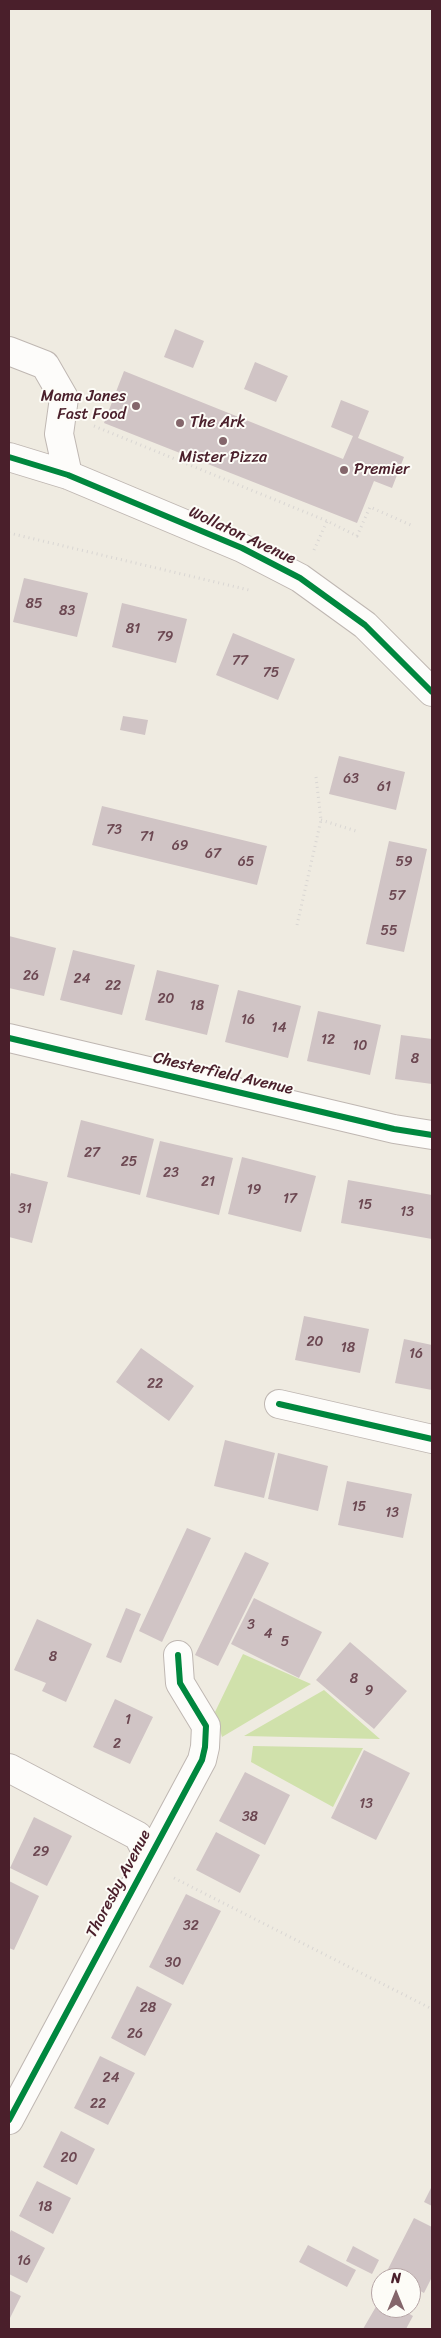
<!DOCTYPE html>
<style>
body{margin:0}
#map{position:relative;width:441px;height:2338px;overflow:hidden;background:#efebe1;font-family:Sriracha,sans-serif}
canvas{display:block}
.frame{position:absolute;inset:0;border:10px solid #4a1f2b;pointer-events:none}
.north{position:absolute;left:371px;top:2268px;width:50px;height:50px;box-sizing:border-box;background:#fdfcf7;border:1px solid #b5a4a5;border-radius:50%;rotate:0deg;font-size:14px;font-weight:700;line-height:20px;text-align:center;color:#4a1f2b}
.north::after{content:'';display:block;margin:auto;width:18px;height:22px;background:#84666b;clip-path:polygon(50% 0,100% 100%,50% 72%,0 100%)}
</style>
<div id="map">
<canvas width="441" height="2338"></canvas>
<div class="frame"></div>
<div class="north">N</div>
</div>
<script>
const g = document.querySelector('canvas').getContext('2d');
g.lineJoin = 'round';
function paint(path, color) { g.fillStyle = color; g.fill(path, 'evenodd'); }
function trace(path, color, width, dash) { g.strokeStyle = color; g.lineWidth = width; g.lineCap = dash ? 'butt' : 'round'; g.setLineDash(dash || []); g.stroke(path); }
function write(font, color, halo, rows, align = 'center') {
  g.font = font + ' Sriracha,sans-serif'; g.lineWidth = 4; g.setLineDash([]); g.textBaseline = 'middle'; g.strokeStyle = halo; g.fillStyle = color; for (const [text, x, y, turn = 0] of rows) {
    g.save(); g.translate(x, y); g.rotate((+turn || 0) * Math.PI / 180); g.textAlign = isNaN(turn) ? turn : align; if (halo) g.strokeText(text, 0, 0); g.fillText(text, 0, 0); g.restore();
  }
}
paint(new Path2D(`
 M243,1654L311,1684L222,1737L215,1712Z
 M324,1690L380,1739L244,1736Z
 M253,1746L363,1748L333,1807L251,1762Z`), '#d0e1ab');
paint(new Path2D(`
 M175,329L204,341L193,368L164,357Z
 M255,362L288,376L276,402L244,389Z
 M124,371L343,459L353,436L331,427L341,400L369,411L358,438L404,457L392,488L374,481L357,523L104,423Z
 M24,578L88,593L77,637L13,622Z
 M122,603L187,619L176,663L112,647Z
 M233,633L295,659L278,700L216,675Z
 M123,716L148,720L145,735L120,730Z
 M339,756L405,772L396,810L329,794Z
 M102,806L267,846L257,885L92,845Z
 M389,841L427,849L404,952L366,944Z
 M9,936L56,948L44,996L9,988Z
 M73,950L135,965L122,1015L60,1000Z
 M157,970L219,985L207,1035L145,1020Z
 M238,990L301,1006L288,1058L225,1042Z
 M318,1011L381,1025L370,1075L307,1061Z
 M401,1035L432,1039V1084L395,1079Z
 M81,1120L154,1139L140,1195L67,1177Z
 M160,1141L233,1158L219,1215L146,1197Z
 M242,1157L316,1176L301,1232L228,1214Z
 M11,1173L48,1182L32,1243L9,1237V1181Z
 M348,1180L432,1195V1239L341,1223Z
 M304,1316L369,1329L360,1373L295,1360Z
 M404,1339L432,1345V1390L395,1383Z
 M141,1348L194,1386L169,1421L116,1382Z
 M225,1440L275,1453L264,1498L214,1486Z
 M278,1453L328,1466L318,1511L268,1499Z
 M347,1481L412,1494L403,1538L338,1525Z
 M187,1528L211,1538L162,1642L139,1631Z
 M245,1552L269,1563L218,1666L195,1655Z
 M254,1598L322,1632L299,1678L231,1644Z
 M126,1608L141,1614L121,1663L106,1657Z
 M37,1619L92,1644L66,1702L42,1691L46,1683L14,1670Z
 M350,1642L407,1691L374,1729L316,1680Z
 M115,1699L153,1717L130,1764L93,1747Z
 M364,1750L410,1773L376,1840L331,1818Z
 M245,1772L290,1795L265,1845L219,1821Z
 M34,1817L72,1836L47,1886L10,1868Z
 M216,1832L260,1855L240,1893L196,1870Z
 M9,1881L39,1896L14,1950L9,1948Z
 M186,1894L221,1911L183,1985L149,1967Z
 M137,1986L172,2004L145,2056L111,2038Z
 M100,2056L135,2073L108,2125L74,2108Z
 M61,2131L95,2149L77,2185L43,2167Z
 M37,2181L71,2198L53,2234L19,2216Z
 M432,2186V2206L424,2202Z
 M414,2218L432,2227V2277L424,2293L411,2286V2278H395L386,2273Z
 M11,2230L45,2248L27,2283L9,2274V2235Z
 M308,2245L356,2270L347,2287L299,2262Z
 M353,2246L379,2260L372,2274L346,2261Z
 M9,2290L21,2296L9,2320Z
 M381,2298V2308H399L413,2316L406,2329H363Z`), '#d0c4c5');
const minor = new Path2D(`
 M9,351L45,365L64,398L59,434L68,475
 M9,457L68,475L242,548L300,578L365,625L432,692
 M9,1038L394,1129L432,1135
 M279,1404L432,1439
 M9,1768L138,1836L149,1857
 M9,2120L202,1760L205,1747L206,1726L180,1683L178,1655`);
trace(minor, '#bfb7b2', 30);
trace(new Path2D(`
 M94,426L327,521L357,536L370,507L413,526
 M9,533L249,590
 M314,550L327,521
 M321,820L356,831
 M297,925L321,820L316,777
 M174,1878L432,2009`), '#d9d6d3', 3, [1, 4]);
trace(minor, '#fdfcfa', 28);
trace(new Path2D(`
 M9,457L68,475L242,548L300,578L365,625L432,692
 M9,1038L394,1129L432,1135
 M279,1404L432,1439
 M9,2120L202,1760L205,1747L206,1726L180,1683L178,1655`), '#00873e', 6);
for (const [x, y, r, color] of [
 [136,406,5,"#84666b"],
 [180,423,5,"#84666b"],
 [223,441,5,"#84666b"],
 [344,470,5,"#84666b"]
]) { const dot = new Path2D(); dot.arc(x, y, r, 0, 2 * Math.PI); g.fillStyle = color; g.fill(dot); trace(dot, '#fdfcf7', 2); }
write('14px', '#6c4852', null, [
 ["85",34,604],
 ["83",67,611],
 ["81",133,629],
 ["79",165,637],
 ["77",240,661],
 ["75",271,673],
 ["63",351,779],
 ["61",384,787],
 ["73",114,830],
 ["71",147,837],
 ["69",180,846],
 ["67",213,854],
 ["65",246,862],
 ["59",404,862],
 ["57",397,896],
 ["55",389,931],
 ["26",31,976],
 ["24",82,979],
 ["22",113,986],
 ["20",166,999],
 ["18",197,1006],
 ["16",248,1020],
 ["14",279,1028],
 ["12",328,1040],
 ["10",360,1046],
 ["8",415,1059],
 ["27",92,1153],
 ["25",129,1162],
 ["23",171,1173],
 ["21",208,1182],
 ["19",254,1190],
 ["17",290,1199],
 ["15",365,1205],
 ["31",25,1209],
 ["13",407,1212],
 ["20",315,1342],
 ["18",348,1348],
 ["16",416,1354],
 ["22",155,1384],
 ["15",359,1507],
 ["13",392,1513],
 ["3",251,1625],
 ["4",268,1634],
 ["5",285,1642],
 ["8",53,1657],
 ["8",354,1679],
 ["9",369,1691],
 ["1",128,1720],
 ["2",117,1744],
 ["13",366,1804],
 ["38",250,1817],
 ["29",41,1852],
 ["32",191,1926],
 ["30",173,1963],
 ["28",148,2008],
 ["26",135,2034],
 ["24",111,2078],
 ["22",98,2104],
 ["20",69,2158],
 ["18",45,2207],
 ["16",24,2261]
]);
write('16px', '#4a1f2b', '#fdfcf7', [
 ["Mama Janes",126,397,"right"],
 ["Fast Food",126,415,"right"],
 ["The Ark",190,423],
 ["Mister Pizza",223,458,"center"],
 ["Premier",354,470]
], 'left');
write('16px', '#4a1f2b', '#fdfcf7', [
 ["Wollaton Avenue",242,536,25],
 ["Chesterfield Avenue",223,1074,13],
 ["Thoresby Avenue",119,1884,-62]
]);
</script>
